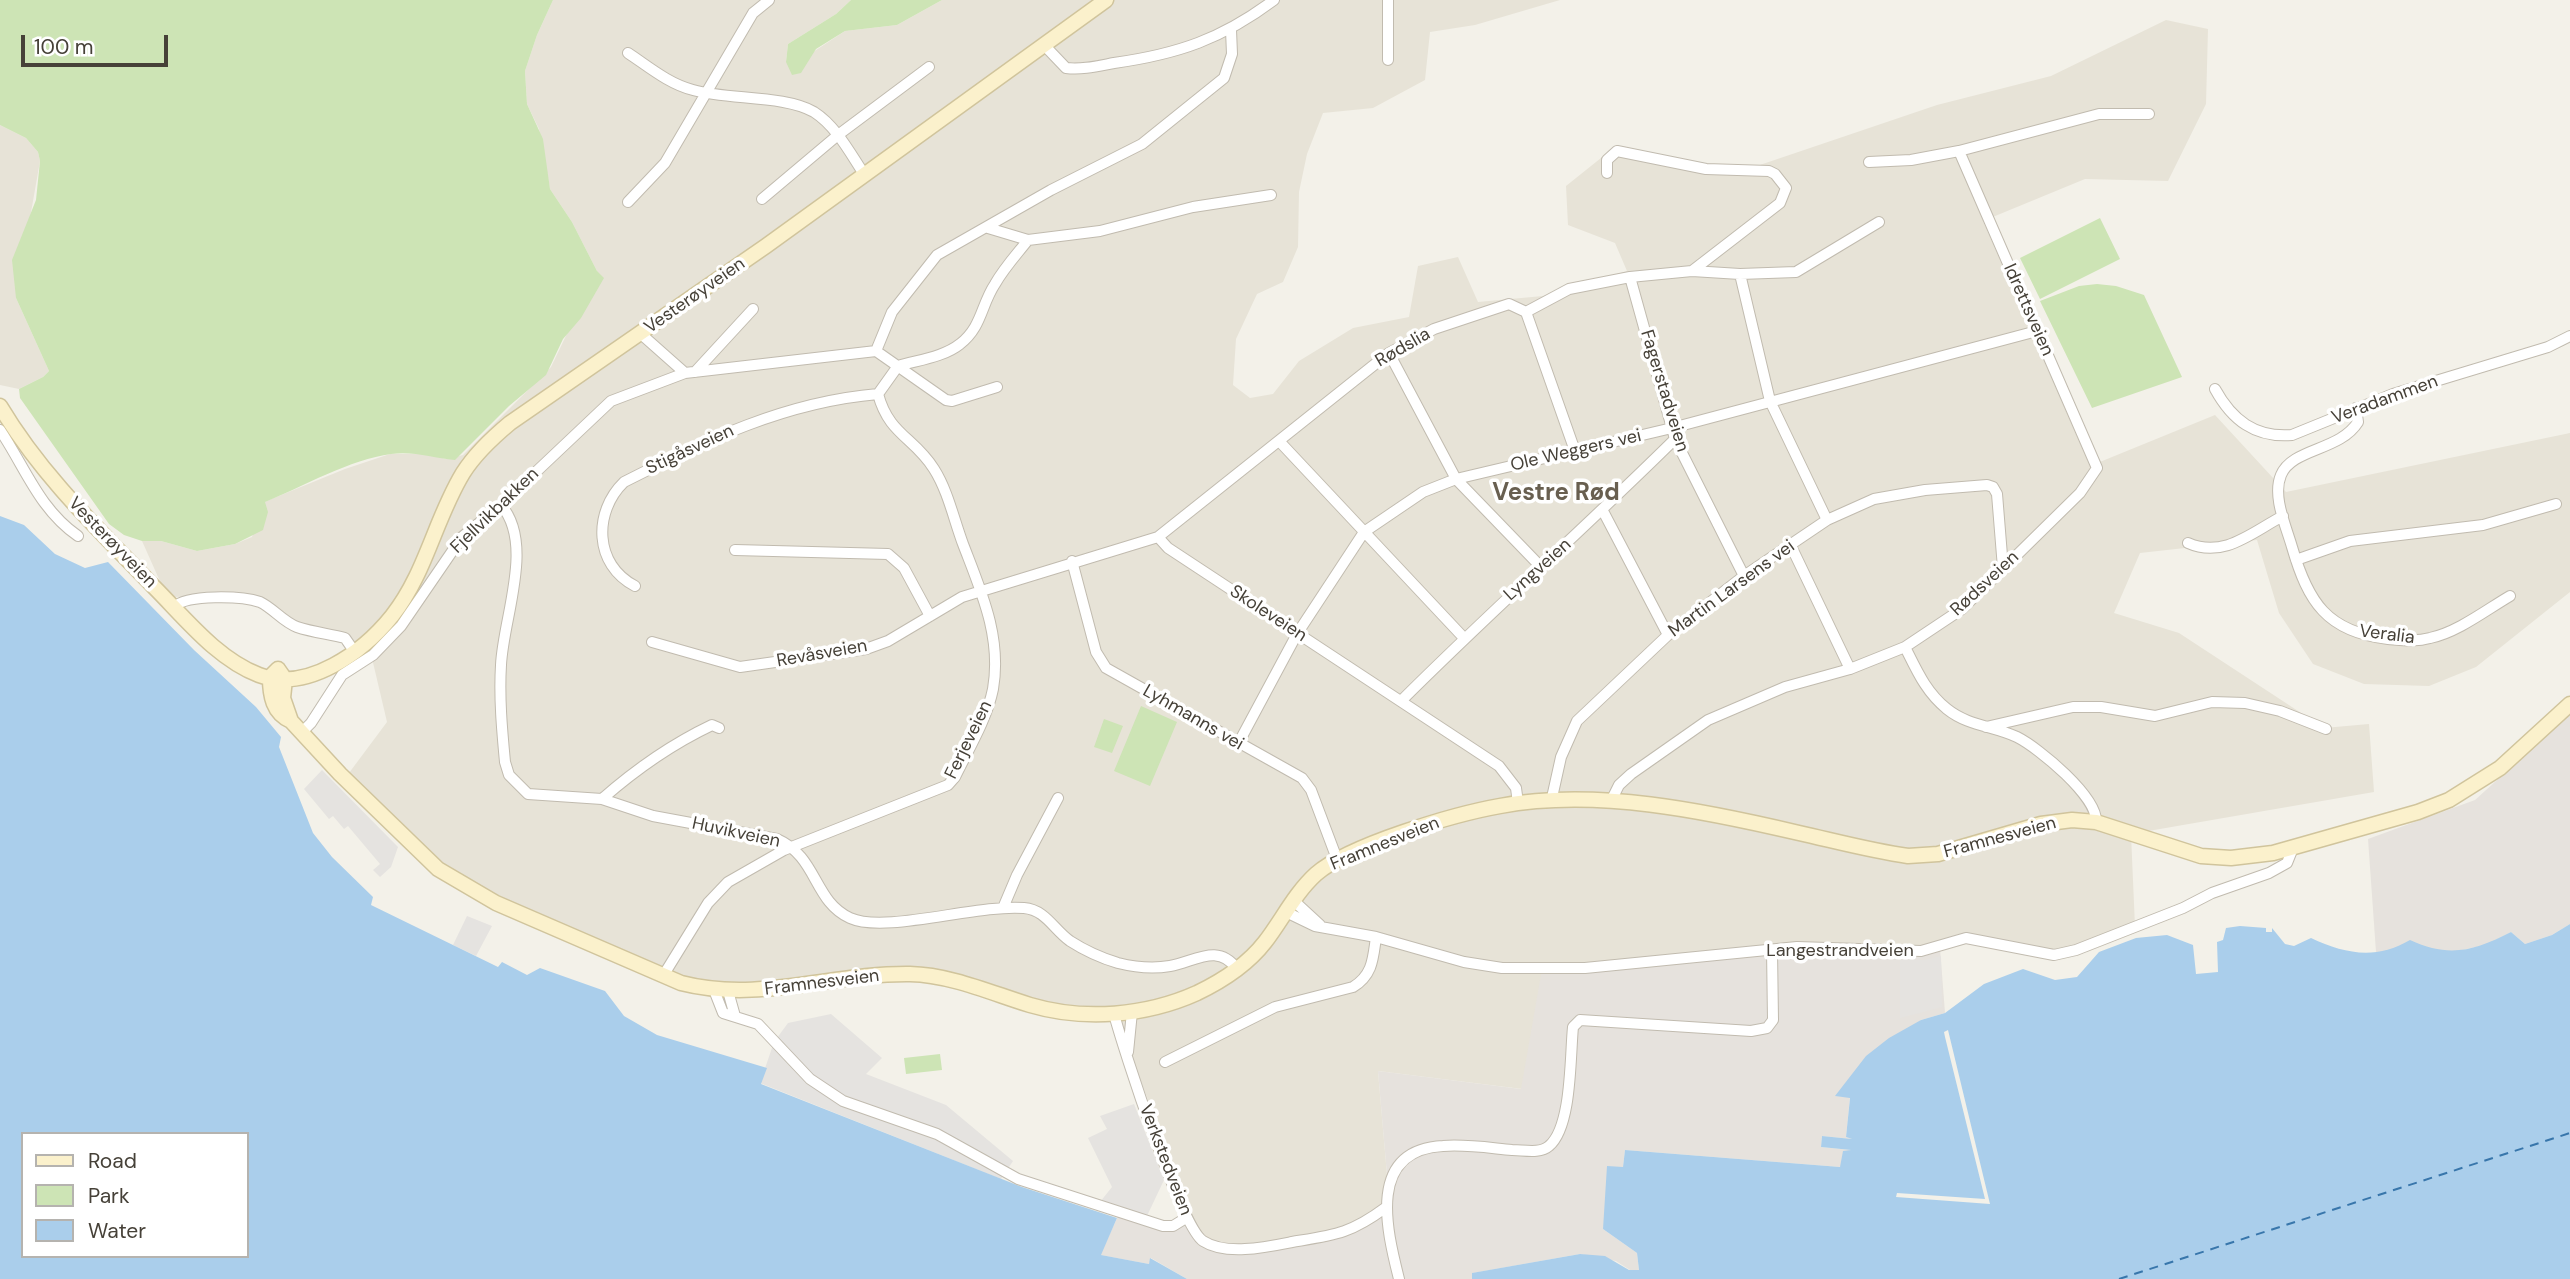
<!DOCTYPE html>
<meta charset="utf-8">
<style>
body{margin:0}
#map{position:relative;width:2570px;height:1279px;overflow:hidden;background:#f3f1e9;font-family:"DM Sans",sans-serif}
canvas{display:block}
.legend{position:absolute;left:21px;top:1132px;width:228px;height:126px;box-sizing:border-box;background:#fff;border:2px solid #b5b3af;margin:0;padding:9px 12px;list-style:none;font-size:21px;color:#464138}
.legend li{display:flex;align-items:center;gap:14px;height:35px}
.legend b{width:35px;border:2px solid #b5b3af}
.scale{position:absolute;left:21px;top:35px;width:147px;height:32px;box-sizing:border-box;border:4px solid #464138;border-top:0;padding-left:9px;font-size:21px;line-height:24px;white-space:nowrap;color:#464138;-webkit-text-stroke:5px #fff;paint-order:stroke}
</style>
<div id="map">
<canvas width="2570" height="1279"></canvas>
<ul class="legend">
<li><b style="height:9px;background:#fbf1cc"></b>Road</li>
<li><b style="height:19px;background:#cde4b5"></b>Park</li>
<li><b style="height:19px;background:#aaceeb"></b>Water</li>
</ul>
<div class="scale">100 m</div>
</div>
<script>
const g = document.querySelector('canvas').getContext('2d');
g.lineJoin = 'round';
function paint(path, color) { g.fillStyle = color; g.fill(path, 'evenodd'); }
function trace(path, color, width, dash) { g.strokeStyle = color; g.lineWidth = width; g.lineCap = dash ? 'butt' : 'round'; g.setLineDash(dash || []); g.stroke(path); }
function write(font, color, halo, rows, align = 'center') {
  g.font = font + ' "DM Sans",sans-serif'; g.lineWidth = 7; g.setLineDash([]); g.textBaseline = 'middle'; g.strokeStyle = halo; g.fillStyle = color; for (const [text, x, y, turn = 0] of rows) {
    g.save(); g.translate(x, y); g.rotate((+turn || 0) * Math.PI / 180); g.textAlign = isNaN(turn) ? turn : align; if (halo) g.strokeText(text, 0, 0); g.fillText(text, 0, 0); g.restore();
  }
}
paint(new Path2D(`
 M553,0H851L836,14L788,44L786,62L813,52L845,31L897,25L942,0H1560L1475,25L1430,32L1425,80L1373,108L1323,113L1307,154L1299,192L1298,247L1283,282L1257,294L1236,339L1233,385L1250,398L1273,394L1299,361L1353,328L1409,317L1418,266L1458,257L1478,302L1543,296L1627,271L1615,243L1568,225L1566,186L1611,150L1748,169L1937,105L2051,76L2166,20L2208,29L2206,104L2168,181L2085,179L1983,221L2090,466L2215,415L2286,492L2570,433V592L2476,667L2429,686L2364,684L2313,664L2279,613L2257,540L2140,553L2114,613L2179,633L2324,728L2369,724L2374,792L2131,834L2135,927L2067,953L1967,938L1522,1089L1378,1071L1388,1186L1385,1208L1347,1232L1246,1248L1200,1240L1186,1218L1150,1105L1112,1006L1073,1007L1027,998L948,973L754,986L716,984L682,978L460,878L423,851L349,773L387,722L371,654L341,632L296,622L238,596L167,597L142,541H161L197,551L235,544L252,537L264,502L345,469L390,454H428L446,459L463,455L551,367L597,271L572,222L550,189L539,129L527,104L525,71L537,35Z
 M0,125L26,138L38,152L40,161L16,298L49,371L43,377L19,389L0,385Z`), '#e7e3d7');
paint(new Path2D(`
 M2570,714V924L2552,935L2525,944L2511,932L2486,945L2452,952L2433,951L2410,941L2390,952H2376L2368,839L2475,800Z
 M1797,947L1940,948L1945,1013L1921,1020L1836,1096L1850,1097L1846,1137L1852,1139L1822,1136L1821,1147L1851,1150L1840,1167L1625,1150L1623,1167L1603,1229L1637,1253L1639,1270H1630L1616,1261L1580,1254L1473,1273L1472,1279H1187L1151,1258L1149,1264L1100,1255L1120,1212L1163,1226L1186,1218L1193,1231L1225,1247L1347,1232L1385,1208L1388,1186L1378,1071L1521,1089L1542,969Z`), '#e6e2dd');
paint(new Path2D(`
 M0,0H553L537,35L525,71L527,104L543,139L550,189L572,222L597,271L604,278L581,318L563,339L546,375L509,406L455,460C433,458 414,451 391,454C351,459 302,487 265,502L268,512L263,530L235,544L197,551L161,541H142L124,535L109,524L20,398L19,389L43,377L49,371L16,298L12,260L36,200L40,161L38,152L26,138L0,125Z
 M851,0H942L897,25L845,31L816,49L801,73L792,75L786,62L788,44L836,14Z
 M2100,218L2120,259L2040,299L2020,258Z
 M2097,284L2116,286L2144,295L2182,377L2092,408L2040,301L2079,286Z
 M1141,706L1177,722L1150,786L1114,771Z
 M1104,719L1123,726L1112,753L1094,747Z
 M940,1054L942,1070L906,1074L904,1058Z`), '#cde4b5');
paint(new Path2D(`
 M322,770L398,847L391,867L380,877L373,870L380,864L348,826L344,829L333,816L329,819L304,789Z
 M467,916L492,926L476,956L453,945Z
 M1941,956L1942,1007L1900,1018V960H1925Z
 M831,1014L882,1058L866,1074L946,1105L1013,1161L1001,1179L760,1083L774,1042L788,1023Z
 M1134,1104L1164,1180L1146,1218L1100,1202L1112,1187L1088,1138L1107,1129L1100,1116Z`), '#e5e3e0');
paint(new Path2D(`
 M0,516L24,525L55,554L85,568L108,562L194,650L256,707L281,737L279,747L313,833L332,857L373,897L371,905L498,967L502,962L527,975L540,968L605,991L624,1016L657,1035L767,1068L761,1084L1022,1187L1117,1218L1101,1255L1149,1264L1150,1258L1187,1279H0ZM23,1134H247V1256H23Z
 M2570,924V1279H1472V1273L1580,1254L1605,1256L1629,1270H1639L1637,1253L1603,1229L1607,1166L1623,1167L1625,1150L1840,1167L1843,1151L1851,1150L1821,1147L1822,1136L1852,1139L1846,1137L1850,1098L1835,1096L1866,1056L1889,1038L1921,1020L1945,1013L1984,984L2023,969L2055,980L2077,977L2099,952L2136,938L2167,935L2193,945L2196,974L2218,972L2217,942L2223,940L2226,928L2240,926L2266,928V932H2272V928L2285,944L2294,946L2311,938C2345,954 2376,960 2410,940C2449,958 2474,951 2511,932L2525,944L2552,935Z`), '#aaceeb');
paint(new Path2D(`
 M1948,1030L1990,1204L1896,1197L1897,1193L1985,1199L1945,1037L1944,1032Z`), '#f3f1e9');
trace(new Path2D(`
 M2119,1279L2570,1133`), '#3876ab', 2, [9, 7]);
const street = new Path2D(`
 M1388,0V60
 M1044,45L1066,68C1082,70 1098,66 1114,63C1178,54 1222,39 1274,0
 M628,53C649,67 669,84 693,90C728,100 785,95 814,112C836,126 850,153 864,174
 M1869,162L1911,160L1959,151L2099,114H2149
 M1607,173V160L1617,151L1706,169L1769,171L1775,174L1786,188L1780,203L1692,271
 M762,199L838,135L929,67
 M628,202L665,163L753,13L769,0
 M988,228L1028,240L1100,231L1193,207L1271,195
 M1740,274L1770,401L1827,520
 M1630,277L1675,439L1744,576
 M1526,312L1569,289L1630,277L1692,271L1740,274L1796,272L1879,222
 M641,334L685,373
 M876,351L892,312L937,255L1051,190L1142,144L1224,78L1232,54L1231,30
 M1389,353L1456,479L1542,568
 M898,366C918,360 944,357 960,344C982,327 981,305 995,284C1004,268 1017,254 1028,240
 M695,372L753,309
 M2215,389C2232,420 2255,438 2292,435L2393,394L2548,347L2570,336
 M2356,408L2358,422C2340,451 2292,448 2281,475C2272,496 2286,526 2292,547C2308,602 2327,632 2388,639C2402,640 2416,642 2430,638C2458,632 2486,610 2510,596
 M0,430C25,467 39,509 78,536
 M1279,441L1464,638
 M501,505C535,544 503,618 501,665C499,697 502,730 505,762L509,775L528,794L602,799L653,816L777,839C818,857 813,901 850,918C885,934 977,904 1024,908C1046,910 1053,929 1070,941C1084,950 1101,958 1118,963C1134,967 1153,969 1170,966C1196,961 1218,943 1237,969
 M1603,511L1668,635
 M1158,537L1168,548L1499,766L1516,788L1518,803
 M2188,543C2224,559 2252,532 2283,516
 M1791,546L1850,669
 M735,550L888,554L904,568L930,616
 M2296,560L2350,541L2483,525L2556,504
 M1072,561L1096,652L1106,668L1302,778L1311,790L1337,859
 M635,586C594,565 593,512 624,482C707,440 784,402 878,394
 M174,607C187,594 242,596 260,602C273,608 283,622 297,627C312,632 329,634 345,638L354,651
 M652,642L740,667L866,649L888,641L962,597L1158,537L1389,353L1434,329L1509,304L1526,312L1575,451
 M1905,647C1917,671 1926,692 1947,709C1968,726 1994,726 2017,737C2039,748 2098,797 2096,822
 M1401,701C1490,612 1585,528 1675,439
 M1986,727L2073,707H2101L2155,716L2212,702L2245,703L2280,711L2326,729
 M301,733L311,723L342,675L373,655L401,626L462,537L501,505L611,401L685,373L876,351L946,400L952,401L997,387
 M1238,744L1297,634L1364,532L1423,492L1456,479L1672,428L2037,331
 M602,799C635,770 672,744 712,725L719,728
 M1611,801L1619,785L1631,774L1708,720L1785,687L1850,669L1905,647L1962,609L2080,493L2097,468L1959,151
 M1551,802L1561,757L1577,721L1668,635L1744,576L1827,520L1874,499L1925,490L1987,485L1993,487L1997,494L2003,568
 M1294,901L1320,925
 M1003,908L1017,875L1058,798
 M1286,912L1315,926L1376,937L1464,962L1502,968H1585L1797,947L1921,951L1966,938L2054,955L2076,950L2183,908L2212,893L2269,873L2287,863L2293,848
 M663,976L708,903L728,882L784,850L948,785L955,777C968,750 987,719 993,689C1002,637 981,591 963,544C954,520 948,491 934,469C914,437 889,435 878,394L898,366
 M714,990L723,1013L758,1024L810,1079L843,1101L937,1134L1018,1179L1163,1226H1173L1186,1218
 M728,991L735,1016
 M1114,1014C1123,1048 1181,1227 1203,1241C1226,1256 1267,1247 1292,1242C1334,1235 1350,1234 1385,1208
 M1128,1052L1132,1012
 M1165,1062L1275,1007L1353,987C1373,975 1373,958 1376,937
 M1399,1279C1387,1231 1366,1150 1443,1146C1465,1144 1490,1148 1512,1150C1524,1150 1540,1154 1549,1146C1572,1127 1570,1056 1573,1027L1580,1020L1751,1031L1767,1028L1773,1020L1772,950`);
const secondary = new Path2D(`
 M0,406C41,475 99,530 154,587C185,618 217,659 259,675C308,693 364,651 392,616C426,573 435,519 463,473C475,454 492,438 510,423L766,246L1106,0
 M291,721C273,713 270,696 270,677L278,669L285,679L283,698L291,721L340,774L438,869L496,903L681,983C759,1003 832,973 910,974C951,975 991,993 1030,1005C1084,1021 1146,1016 1197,993C1222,981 1248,964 1265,942C1282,920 1295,893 1316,874C1349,845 1455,814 1500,806C1596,788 1705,811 1799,833C1835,841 1872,851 1908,856L1938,854L2041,824L2072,820L2096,822L2201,856L2231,858L2273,853L2418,812L2449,800L2500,768L2570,704`);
trace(street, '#c1bbaf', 12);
trace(secondary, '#d0c49c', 17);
trace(street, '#fff', 10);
trace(secondary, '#fbf1cc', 14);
write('18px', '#464138', '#fff', [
 ["Vesterøyveien",695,296,-35],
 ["Idrettsveien",2028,310,66],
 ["Rødslia",1403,348,-30],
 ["Fagerstadveien",1664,391,73],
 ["Veradammen",2385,400,-20],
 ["Stigåsveien",690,450,-25],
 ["Ole Weggers vei",1576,451,-13],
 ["Fjellvikbakken",495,511,-44],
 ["Vesterøyveien",112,543,46],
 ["Lyngveien",1538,570,-42],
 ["Rødsveien",1985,584,-43],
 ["Martin Larsens vei",1732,589,-36],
 ["Skoleveien",1268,614,33],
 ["Veralia",2387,635,7],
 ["Revåsveien",822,654,-10],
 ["Lyhmanns vei",1193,718,30],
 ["Ferjeveien",969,740,-64],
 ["Huvikveien",736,833,12],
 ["Framnesveien",2000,838,-15],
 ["Framnesveien",1385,844,-22],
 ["Langestrandveien",1840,951],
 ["Framnesveien",822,983,-7],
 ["Verkstedveien",1165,1160,69]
]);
write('bold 24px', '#685f50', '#fff', [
 ["Vestre Rød",1556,494]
]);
</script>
